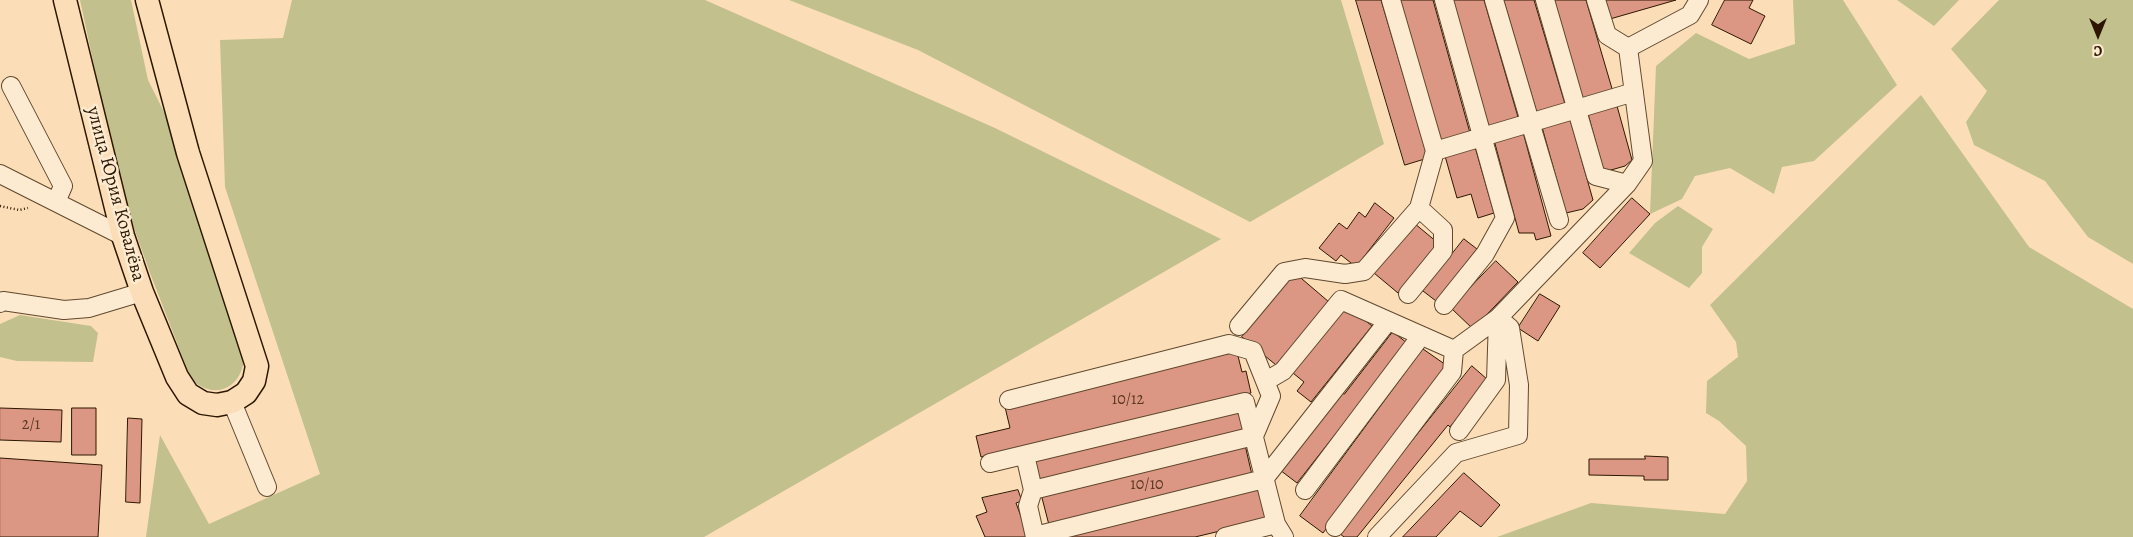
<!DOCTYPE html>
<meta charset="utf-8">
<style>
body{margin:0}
#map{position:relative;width:2133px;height:537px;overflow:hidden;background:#fbdeb8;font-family:Alegreya,serif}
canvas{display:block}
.north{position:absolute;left:2073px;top:10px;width:50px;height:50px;-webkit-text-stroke:4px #fcead1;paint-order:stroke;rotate:180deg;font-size:14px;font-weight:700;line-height:20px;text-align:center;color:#2d1700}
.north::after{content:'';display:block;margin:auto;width:18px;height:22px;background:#2d1700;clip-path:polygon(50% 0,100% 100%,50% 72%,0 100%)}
</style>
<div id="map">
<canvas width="2133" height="537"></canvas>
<div class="north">С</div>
</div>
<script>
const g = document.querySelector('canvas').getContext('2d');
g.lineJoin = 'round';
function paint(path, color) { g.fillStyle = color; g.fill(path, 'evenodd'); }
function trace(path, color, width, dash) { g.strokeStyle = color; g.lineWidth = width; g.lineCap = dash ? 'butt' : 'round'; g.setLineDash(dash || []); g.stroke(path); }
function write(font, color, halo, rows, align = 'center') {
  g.font = font + ' Alegreya,serif'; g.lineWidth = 5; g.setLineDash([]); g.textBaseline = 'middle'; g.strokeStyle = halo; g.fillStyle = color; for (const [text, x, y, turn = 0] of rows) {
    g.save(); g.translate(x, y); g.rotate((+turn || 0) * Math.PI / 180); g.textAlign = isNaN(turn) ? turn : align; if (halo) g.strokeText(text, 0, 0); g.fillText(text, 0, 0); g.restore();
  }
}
paint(new Path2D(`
 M80,0H131L148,80L168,120L244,360C240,390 213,400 191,379L150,273L119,186L104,130L99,89Z
 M292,0H705L995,128L1221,239L704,537H146L160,435L209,524L320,474L225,187L220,40L283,38Z
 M789,0H1341L1384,144L1250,222L918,50Z
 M1793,0H1843L1897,85L1814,161L1782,167L1774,194L1730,168L1695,176L1682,199L1650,214L1656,66L1696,33L1749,59L1795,44Z
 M1897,0H1959L1934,26Z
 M1999,0H2133V264L2088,237L2045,181L1974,145L1966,122L1987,91L1951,49Z
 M1921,95L2029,247L2133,309V537H1497L1591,503L1725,514L1747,481L1746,446L1719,421L1706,413L1707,381L1738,357L1736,342L1710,305Z
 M1678,206L1713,229L1702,247V273L1689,288L1629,253L1655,223Z
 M20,315L91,326L98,333L93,362L17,361L0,357V324Z`), '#c2c08c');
const building = new Path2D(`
 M1356,0H1381L1428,158L1405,165Z
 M1399,0H1433L1470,133L1439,142Z
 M1452,0H1484L1518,117L1489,126Z
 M1504,0H1534L1565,104L1537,112Z
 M1553,0H1586L1613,92L1582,101Z
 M1605,0H1676L1610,19Z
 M1725,0H1753L1749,8L1765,16L1751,44L1712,25Z
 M1617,106L1632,160L1625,166L1604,172L1588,114Z
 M1570,119L1593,200L1583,209L1566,213L1542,127Z
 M1523,132L1551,236L1536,240L1534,233H1519L1494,140Z
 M1475,147L1494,213L1478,218L1471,194L1457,198L1445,156Z
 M1632,198L1650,214L1600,268L1583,253Z
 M1375,203L1394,218L1356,267L1341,255L1336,261L1319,248L1339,223L1347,229L1359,212L1365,217Z
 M1414,223L1438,243L1398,293L1374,273Z
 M1464,239L1477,249L1436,301L1423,291Z
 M1496,261L1518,282L1473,329L1451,308Z
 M1295,273L1329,302L1276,365L1242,337Z
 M1540,294L1560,306L1538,341L1518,328Z
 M1347,306L1372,326L1311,402L1297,391L1304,382L1293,373Z
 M1393,332L1407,343L1297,483L1280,470L1341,392L1344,394Z
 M1423,349L1446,365L1323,533L1300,516Z
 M1237,352L1242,372L1246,371L1251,393L981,457L976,436L1010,428L1005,407Z
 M1472,366L1488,380L1450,427L1448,425L1357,537H1344L1339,533Z
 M0,408L62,410L61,442L0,440Z
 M72,408H96V455H72Z
 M1239,411L1244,432L1039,482L1034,461Z
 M128,418L142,419L140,503L126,502Z
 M1245,445L1252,475L1049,525L1041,494Z
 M1645,456L1668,457V480H1644V476L1589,475V459H1645Z
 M0,458L102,465L98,537H0Z
 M1464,473L1500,505L1481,527L1460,511L1436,537H1403Z
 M1259,489L1266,520L1195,537H1059Z
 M1018,490L1022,501L1016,503L1027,533L1026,537H985L976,516L987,512L982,498Z`);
paint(building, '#dc9784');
trace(building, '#2d1700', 1);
const minor = new Path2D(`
 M1391,0L1435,151L1634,92
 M1444,0L1505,218L1485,254L1444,305
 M1494,0L1559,220
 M1545,0L1596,176L1627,184
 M1596,0L1607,35L1628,48
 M1628,48L1690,15L1699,0
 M11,86L63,186L56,202
 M0,174L123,236
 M1408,294L1443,251V230L1419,208
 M0,303L3,301L64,310L89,308L142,292
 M1239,326L1284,272L1305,268L1345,274L1364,271L1419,208L1435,151
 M1266,381L1283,371L1341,300L1454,350L1498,318L1627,184L1643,161L1628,48
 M1009,400L1229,344L1253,351L1271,396L1254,436L1033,490L1025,455
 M232,402L267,487
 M1459,431L1496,380L1498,318
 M990,463L1245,402L1276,524L1284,537
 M1033,490L1028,506L1035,537
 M1305,490L1421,336
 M1335,527L1452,372L1454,350
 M1035,536L1264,479L1388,321
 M1225,537L1276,524
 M1377,537L1456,453L1518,435L1519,385L1510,328L1498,318`);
const major = new Path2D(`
 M65,0L123,236L142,292L177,377L188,394L203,403L217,405L232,402L246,393L254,381L257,366L188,153L147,0`);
trace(minor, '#60492e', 20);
trace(major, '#2d1700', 25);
trace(new Path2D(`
 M0,206L19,210L28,208`), '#2d1700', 2.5, [1, 2.5]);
trace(minor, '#fcead1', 18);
trace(major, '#fbdeb8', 22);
write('16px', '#593721', null, [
 ["10/12",1128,400],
 ["2/1",31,425],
 ["10/10",1147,485]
]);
write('19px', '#2d1700', '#fcead1', [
 ["улица Юрия Ковалёва",115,194,75]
]);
</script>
